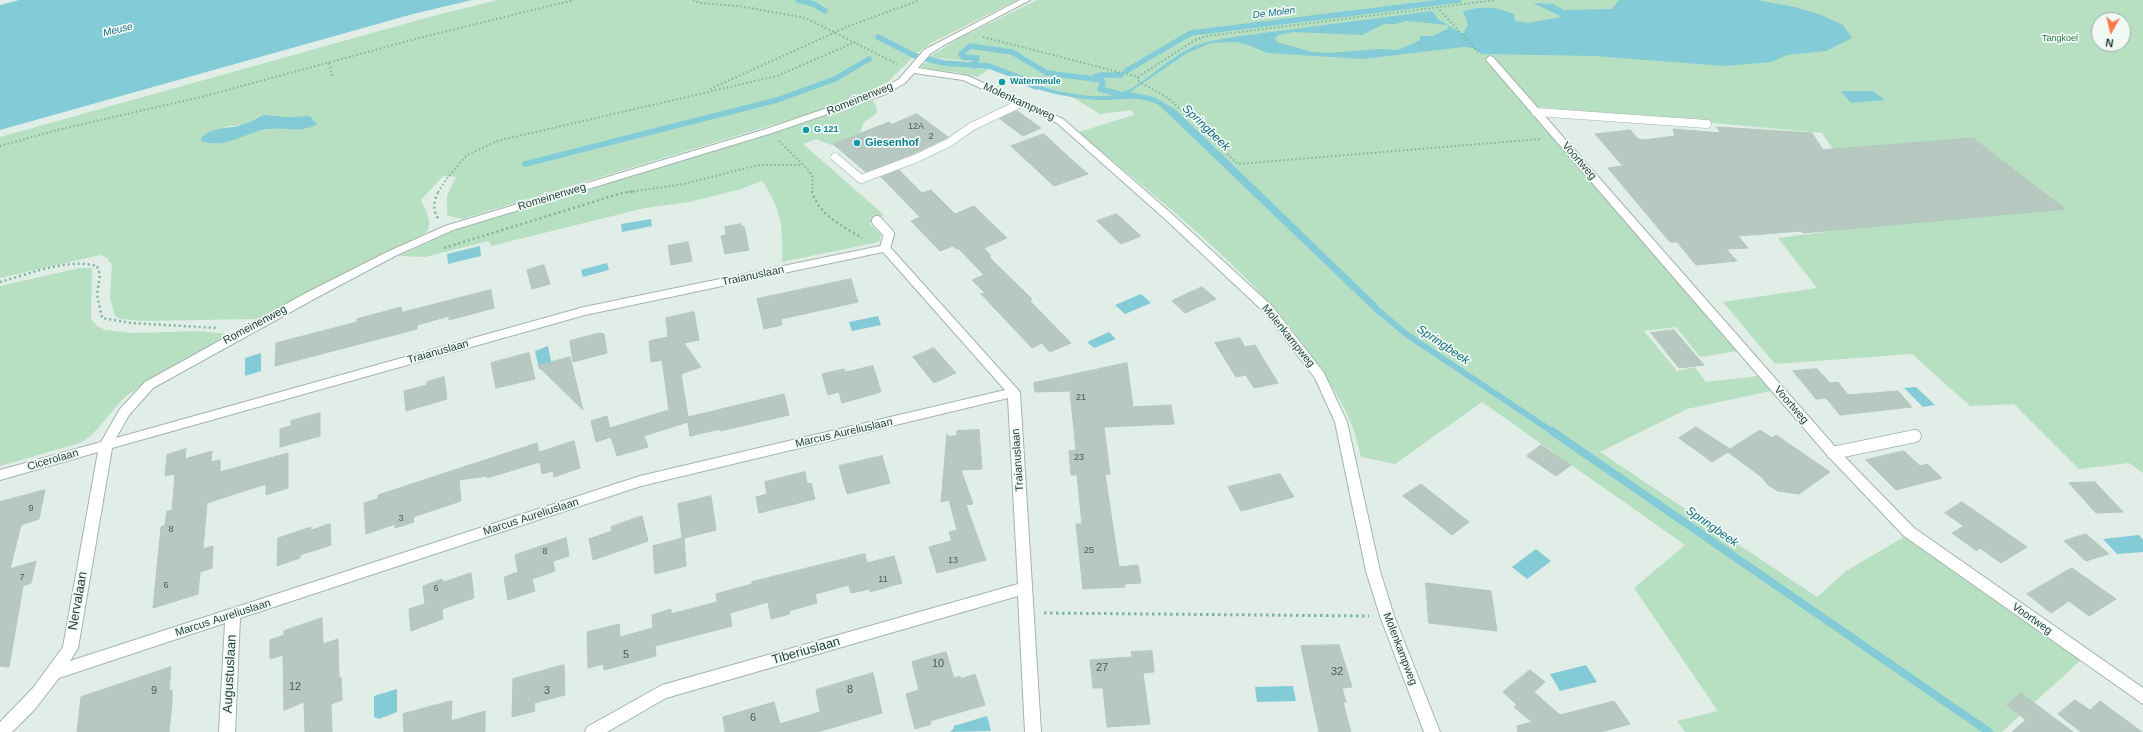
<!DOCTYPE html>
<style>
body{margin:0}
#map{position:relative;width:2143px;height:732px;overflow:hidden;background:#e1ede7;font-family:Arial,sans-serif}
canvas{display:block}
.north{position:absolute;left:2091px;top:12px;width:40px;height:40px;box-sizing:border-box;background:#f1f9f5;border:1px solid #9dafa9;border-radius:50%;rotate:188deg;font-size:11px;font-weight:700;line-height:16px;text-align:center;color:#1f3f36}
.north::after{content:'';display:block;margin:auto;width:14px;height:18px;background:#ff784c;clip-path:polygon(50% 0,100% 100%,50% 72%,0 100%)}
</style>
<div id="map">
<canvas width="2143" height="732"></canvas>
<div class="north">N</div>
</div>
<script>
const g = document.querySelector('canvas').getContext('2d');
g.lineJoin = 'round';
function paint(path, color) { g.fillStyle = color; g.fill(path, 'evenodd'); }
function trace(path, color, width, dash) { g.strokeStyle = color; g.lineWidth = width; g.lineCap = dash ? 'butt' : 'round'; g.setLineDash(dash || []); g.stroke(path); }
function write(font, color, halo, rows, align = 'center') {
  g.font = font + ' Arial,sans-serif'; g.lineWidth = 3.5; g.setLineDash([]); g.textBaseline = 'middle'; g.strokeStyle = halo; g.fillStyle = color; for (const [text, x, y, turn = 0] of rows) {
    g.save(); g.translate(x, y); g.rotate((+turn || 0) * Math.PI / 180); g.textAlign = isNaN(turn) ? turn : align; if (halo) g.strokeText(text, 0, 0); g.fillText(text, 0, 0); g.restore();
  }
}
paint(new Path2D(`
 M498,0H1017L931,43L916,54L889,81L864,95L835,106L462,219L447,215V196L456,177L443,176L421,200C425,210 433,222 427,232L268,316L255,319L142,321L121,319L115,316L110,298L112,265L107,258L100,255L0,278V137L440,14ZM265,115L286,117L296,116L308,129H271L260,131L222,127L245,125L258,116Z
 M1037,0H2143V473L2129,463L2079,469L2014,404L1970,406L1912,354L1775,364L1723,302L1817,288L1778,238L1892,223L2062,208L1976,140L1835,152L1822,133L1538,107L1501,65H1492L1738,351L1700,357L1676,327L1644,331L1677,371L1695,367L1706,382L1758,376L1771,391L1687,409L1600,452L1817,597L1846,571L1904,537L2081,660L2002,732H1685L1677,721L1718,711L1634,588L1685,545L1482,402L1395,464L1361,457C1355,427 1345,408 1329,382C1267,280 1168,209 1079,132L1134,115L1132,110L1100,114L1064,92L1031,83L991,64L929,57L960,38ZM2099,20H2123V44H2099ZM1163,108L1176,111L1377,304L1385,316L1380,317Z
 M929,62L991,68L977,77L955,72L927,69L919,65Z
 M873,100L877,109L876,114L864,122L860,133L831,145L816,139L803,144L884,215L869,223L881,235L879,242L782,262C783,228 782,211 763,182L761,181L741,189L689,202L645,208L491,246L489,241L425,257L399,256L456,230L489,218L777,132Z
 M79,268H92L91,319L97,326L105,330L131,333L201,331L225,334L226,339C195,356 161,372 132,392C111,406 101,432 80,443L0,466V286Z`), '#b7e0c2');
paint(new Path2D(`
 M19,0H472L413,14L0,130V5Z
 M1619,0H1756L1795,7L1821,15L1843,25L1852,38L1826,51L1787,55L1772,62L1724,66L1595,56L1482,54L1473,48L1464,47L1363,59L1267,53L1249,45L1236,42L1211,43L1187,53L1130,92L1154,97L1176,110L1377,304L1385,316L1380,317L1159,105C1136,94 1119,101 1096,100C1071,98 1049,93 1026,86L1031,83C1056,91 1096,102 1122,93C1139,87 1165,62 1183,52C1197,43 1216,40 1233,37L1432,11L1439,20L1463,34L1468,25L1463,11C1484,6 1494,6 1514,14L1515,21L1528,23L1562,17L1533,3L1553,4L1564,10L1612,9ZM1406,21L1447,25L1449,28L1433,36H1420V40L1398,50L1379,49L1330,53L1312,52L1277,42L1275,38L1279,35L1293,32L1362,35L1384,24H1396Z
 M1841,91H1873L1885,100L1851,103Z
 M265,115L286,117L310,116L317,124C303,133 288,128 272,129C245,130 230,150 201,141L202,137C217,125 229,130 245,124C252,122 257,116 265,115Z
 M651,219L652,226L622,232L621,224Z
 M480,246L481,256L448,264L447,254Z
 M607,263L609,270L583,277L581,270Z
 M1141,294L1151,303L1125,314L1115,305Z
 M878,316L881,325L852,331L849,322Z
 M1109,332L1116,339L1094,348L1087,342Z
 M548,346L552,366L539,369L535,351Z
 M261,353V371L245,376V358Z
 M1916,387L1935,405L1923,407L1904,388Z
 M2139,535L2143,540V552L2117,554L2103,539Z
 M1536,549L1551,561L1527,579L1512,567Z
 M1586,665L1597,682L1560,691L1550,674Z
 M1293,686L1296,701L1257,702L1255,687Z
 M397,689V712L379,719L374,717V696Z
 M987,716L991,731L950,732L954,728V726Z`), '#83cbd7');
trace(new Path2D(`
 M798,0L814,4L825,11
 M878,37L915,56L944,63L989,66L1026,80L1029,84L1036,87
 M974,66L977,58L963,57L961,54L970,46L1012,52L1047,73L1102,80L1103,83L1100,89L1123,95L1127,93
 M1126,71L1191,33L1459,0
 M1094,77L1100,75H1121
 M525,164L777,100L835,79L869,59`), '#83cbd7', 5.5);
trace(new Path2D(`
 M1379,311L1406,334L1553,432`), '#83cbd7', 6);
trace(new Path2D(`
 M1552,431L1989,732`), '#83cbd7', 8);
const building = new Path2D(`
 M1017,111L1041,128L1023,136L1000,119Z
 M917,114L948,137L915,153L866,172L833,144L889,122L892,124Z
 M1717,127L1812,133L1823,150L1973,138L2065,209L1803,233L1801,231L1738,236L1748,248L1726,249L1737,261L1696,265L1677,242H1670L1608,168L1623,166L1595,134L1630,130L1638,139L1644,140L1675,136L1673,129L1720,133Z
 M1044,134L1072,160L1088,174L1054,186L1011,146Z
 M899,170L922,193L931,190L955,214L974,206L1007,238L984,248L991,256L989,257L1032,299L1030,301L1071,343L1050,352L1042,343L1032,348L981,294L985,293L972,280L984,275L958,248L956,249L953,246L940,251L911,221L920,217L881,177Z
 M1117,214L1141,236L1121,244L1097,221Z
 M741,224L742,227L744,226L749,250L725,254L721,236L726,235L725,227Z
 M688,242L692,261L671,265L668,246Z
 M544,265L550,284L532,289L527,270Z
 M851,279L858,302L781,319L782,325L764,329L757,299Z
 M1202,287L1216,299L1185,313L1172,301Z
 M491,290L494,308L449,320V316L417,325V329L275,366L276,343L357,322V319L401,307L402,312Z
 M694,312L699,340L684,343L701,367L681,374L688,417L784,394L789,415L720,431V429L690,436L688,422L644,436L648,447L617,456L611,437L596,442L591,421L607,416L610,428L669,410L662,360L651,362L649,341L668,337L666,318Z
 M1674,330L1704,365L1679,368L1651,333Z
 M600,333L604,334L607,353L573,362L570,341Z
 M1240,338L1245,347L1255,345L1278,383L1254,388L1246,375L1236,377L1215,343Z
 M934,348L956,373L934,383L913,357Z
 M529,353L535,379L496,388L491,363Z
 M570,357L583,410L538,366Z
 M1127,363L1133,407L1171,405L1174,424L1104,427L1110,474H1105L1119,567L1138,565L1141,583L1124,584L1125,587L1083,589L1076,524H1082L1077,475H1071L1069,451L1076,450L1070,391L1035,392L1034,383Z
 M873,366L881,392L842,403L839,392L828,395L822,374L844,369L845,372Z
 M1817,369L1830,383L1838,382L1848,395L1898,391L1912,407L1840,415L1826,398L1816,399L1793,371Z
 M444,377L447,399L406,411L404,391L427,385V382Z
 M320,413V436L280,447V429L291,426V421Z
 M1696,427L1730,449L1760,430L1772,438L1776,435L1830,472L1799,494L1778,491L1768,485L1763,478L1728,452L1712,462L1679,438Z
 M979,430L982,469L961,470L973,504L966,505L986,560L937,573L929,547L952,541L949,532L957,530L949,500L941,502L947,434L949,437L957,435V431Z
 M574,441L580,468L554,477L553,471L542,474L540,462L487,478V476L459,480L461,501L413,517L414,522L395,528V524L366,534L364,503L378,499V495L537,443L539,452Z
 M1541,445L1571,465L1556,476L1527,456Z
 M186,449L185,459L212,451L211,462L220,460V472L288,453V488L266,495V484L207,503L203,549L213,546L212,568L200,572L198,594L153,608L161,527L165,525L167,511L172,510L175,474L165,476L167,455Z
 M1904,451L1920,466L1927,464L1942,478L1896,490L1866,460Z
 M882,456L890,483L847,494L839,466Z
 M805,472L807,484L811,483L815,499L759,513L756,497L767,494L765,482Z
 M1280,474L1294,497L1241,511L1228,487Z
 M2095,482L2123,512L2096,513L2069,483Z
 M1421,484L1469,522L1452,535L1403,496Z
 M45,490L39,519L21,525L10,569L36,561L31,583L23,586L9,667L0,666V502Z
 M711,496L716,530L684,538L686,566L655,574L653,546L682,538L678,504Z
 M1962,502L2027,547L2001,563L1980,548L1977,551L1952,533L1964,526L1945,513Z
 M642,516L648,541L593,560L589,539L612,531L611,527Z
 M330,524L331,545L300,555V558L277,566L278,538L311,527V530Z
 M2086,534L2109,554L2086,561L2064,541Z
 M566,538L569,556L553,561L555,571L532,579L535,591L508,600L504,577L518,572L515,555Z
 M865,554L867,563L894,556L902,583L870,592V589L851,593L849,585L815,594L817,603L789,611L790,614L771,619L768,602L730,613L732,626L655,646L656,656L604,670L603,664L588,668L587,632L619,624L620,637L653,628L652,615L671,609V614L717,602L716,594L752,584V582Z
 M2072,568L2116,599L2089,616L2069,601L2051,613L2027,594Z
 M471,573L474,598L442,609L443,619L411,631L409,609L425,604L423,586L442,579L443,582Z
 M1426,583L1491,591L1497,631L1429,623Z
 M322,618L323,644L338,639L339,678L341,677L342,700L331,704L332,732H305L304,702L284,710L283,655L270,659V640L284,635V631Z
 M1339,645L1352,687L1342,688L1346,702H1343L1351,732H1319L1301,646Z
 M1152,651L1154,672L1143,673L1150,724L1107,727L1103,688H1093L1090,660L1132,657L1131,652Z
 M946,652L954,678L960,676L961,679L975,674L985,705L930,721L931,724L915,729L906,694L919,690L912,662Z
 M564,665L565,695L534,703L535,711L512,717L513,679Z
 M171,667L169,691L172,690V702L169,732H77L81,697Z
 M1530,670L1545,682L1534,692L1560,715L1614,701L1630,724L1601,732H1518L1517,726L1532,722L1514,707L1517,705L1503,692Z
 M873,673L882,713L817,732H725L723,717L774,702L780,724L820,712L816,690Z
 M2021,693L2073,732H2012L2026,720L2007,705Z
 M2075,700L2090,710L2100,701L2142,732H2081L2058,714Z
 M452,701L451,721L485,711V732H404L403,714Z`);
paint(building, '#b6c8c0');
trace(building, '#b2c7be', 1);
const serviceFar2 = new Path2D(`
 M1536,112L1707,124
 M835,157L861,179L917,158L950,142L971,127L1021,103`);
const serviceFar1 = new Path2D(`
 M877,221L889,234L885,248`);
const service = new Path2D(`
 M1833,453L1915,436`);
const minor = new Path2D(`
 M1020,0H1030L944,45L930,54L918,68L968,76L1063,119L1173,215L1272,306L1324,373L1347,422L1380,571L1394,616L1440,732H1424L1380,616L1366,571L1335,422L1315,378L1264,312L1165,219L1057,123L963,80L914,73L905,83L886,94L772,133L453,230L395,256L314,299L153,388L129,415L116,438L584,307L885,245L889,246L1020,392L1041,732H1025L1018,596L666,698L607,732H585L587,727L662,685L1018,584L1008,398L641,486L240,618L235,732H219L225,623L59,678L35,709L12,732H0V722L33,688L63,647L98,452L0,480V470L101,442L120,409L145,382L306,293L387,252L445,226L766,129L880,90L899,79L924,50ZM883,252L1005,390L640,476L70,661L78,648L112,448L585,315Z
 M1490,56L1493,57L1838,450L1914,528L2143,688V704L1904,536L1828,456L1487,61L1486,59Z`);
trace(serviceFar2, '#a3b5ae', 9);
trace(serviceFar1, '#a3b5ae', 12);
trace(service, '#a3b5ae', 14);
trace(minor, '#a3b5ae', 2);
trace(new Path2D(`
 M693,0L700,3L739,6L806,18L897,64
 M1437,7L1478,52
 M983,37L1138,77L1195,40L1207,36L1496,0
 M329,63L333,78
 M1138,77V81L1168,98L1238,164L1540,139
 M710,89L849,26L920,0
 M779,141L809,171L813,178L812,192
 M0,146L57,130L205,96L419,38L574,0
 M438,192L448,177L467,155L497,141L777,76L855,42
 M629,192L684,184L758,165H802`), '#7eb4a3', 2, [1.5, 2.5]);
trace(new Path2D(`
 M812,191C818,215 843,226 862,238
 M438,218C432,210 434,198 439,191
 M444,248L622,193L636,191
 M0,282C29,274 67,258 97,266L100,275L97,294L102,318L131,323L218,328`), '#7eb4a3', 2.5, [2, 3]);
trace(new Path2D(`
 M1044,613L1369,616`), '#7eb4a3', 3, [2.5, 3.5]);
trace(serviceFar2, '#fff', 8);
trace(serviceFar1, '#fff', 10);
trace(service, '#fff', 12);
paint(minor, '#fff');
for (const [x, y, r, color] of [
 [1002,82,4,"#0f9aa8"],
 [806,130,4,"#0f9aa8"],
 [857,143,4,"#0f9aa8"]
]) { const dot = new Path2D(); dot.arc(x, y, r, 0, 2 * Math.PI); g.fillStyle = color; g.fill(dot); trace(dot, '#f1f9f5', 1.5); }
write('9px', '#257a46', '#f1f9f5', [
 ["Tangkoel",2060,39]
]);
write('bold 9px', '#0d838f', '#f1f9f5', [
 ["Watermeule",1010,82],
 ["G 121",814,130]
], 'left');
write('9px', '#456158', null, [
 ["12A",916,127],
 ["2",931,137],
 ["21",1081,398],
 ["23",1079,458],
 ["9",31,509],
 ["3",401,519],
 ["8",171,530],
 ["25",1089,551],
 ["8",545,552],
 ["13",953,561],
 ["7",22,578],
 ["11",883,580],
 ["6",166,586],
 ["6",436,589]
]);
write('italic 10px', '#136f81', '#f1f9f5', [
 ["De Molen",1274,13,-7],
 ["Meuse",118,30,-14]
]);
write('11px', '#1f3f36', '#f1f9f5', [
 ["Romeinenweg",860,99,-22],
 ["Molenkampweg",1019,102,24],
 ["Voortweg",1579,161,49],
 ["Romeinenweg",552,197,-17],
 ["Traianuslaan",753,276,-12],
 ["Romeinenweg",255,325,-28],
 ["Molenkampweg",1288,336,51],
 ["Traianuslaan",438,352,-16],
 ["Voortweg",1791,405,49],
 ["Marcus Aureliuslaan",844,433,-13],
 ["Cicerolaan",53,460,-16],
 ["Traianuslaan",1018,460,-94],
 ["Marcus Aureliuslaan",531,517,-18],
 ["Marcus Aureliuslaan",223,618,-18],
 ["Voortweg",2032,619,35],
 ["Molenkampweg",1400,649,69]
]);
write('bold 11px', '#0d838f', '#f1f9f5', [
 ["Giesenhof",865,143]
], 'left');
write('11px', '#456158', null, [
 ["5",626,655],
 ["10",938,664],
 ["27",1102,668],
 ["32",1337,672],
 ["12",295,687],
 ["8",850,690],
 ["9",154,691],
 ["3",547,691],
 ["6",753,718]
]);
write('italic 12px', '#136f81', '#f1f9f5', [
 ["Springbeek",1206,128,44],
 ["Springbeek",1443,345,34],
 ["Springbeek",1712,527,35]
]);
write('13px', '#1f3f36', '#f1f9f5', [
 ["Nervalaan",78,601,-80],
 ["Tiberiuslaan",806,651,-16],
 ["Augustuslaan",230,674,-87]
]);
</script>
